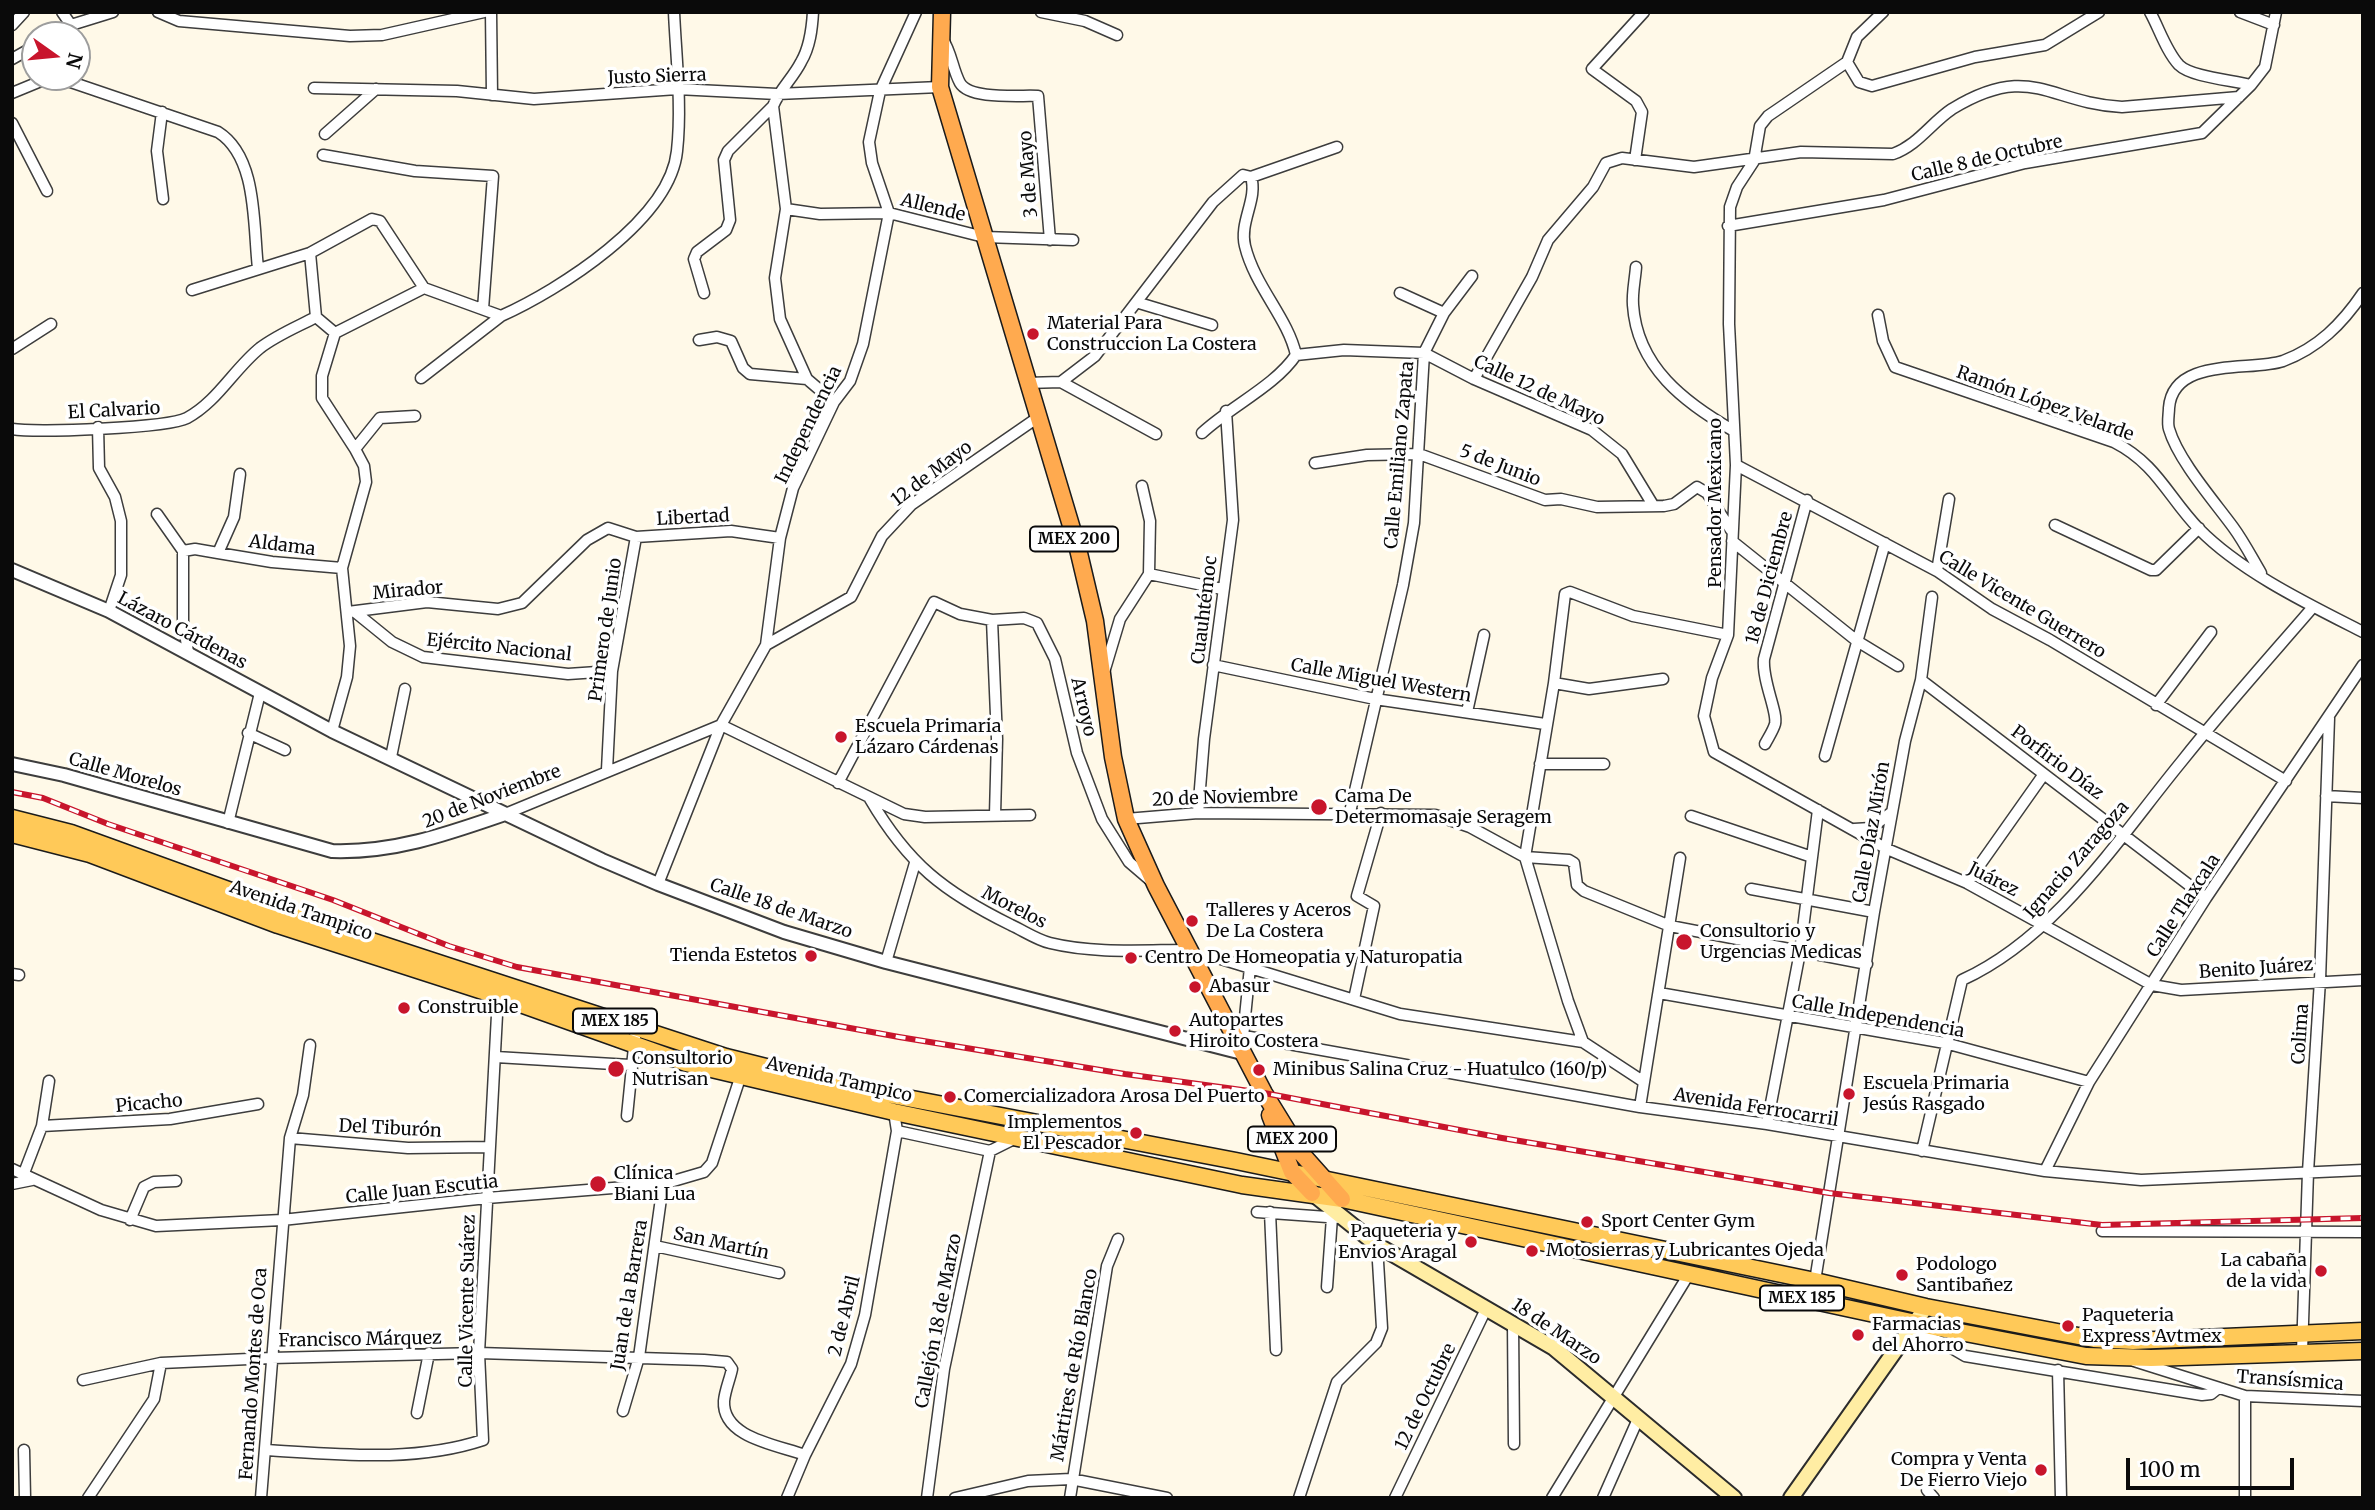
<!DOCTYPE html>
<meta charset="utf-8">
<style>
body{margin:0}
#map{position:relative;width:2375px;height:1510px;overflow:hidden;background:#fff9e8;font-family:Merriweather,serif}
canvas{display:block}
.frame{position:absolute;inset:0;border:14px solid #0a0a0a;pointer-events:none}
.north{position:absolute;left:21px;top:21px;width:70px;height:70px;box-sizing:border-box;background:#fff;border:2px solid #9d9d9d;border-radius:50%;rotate:105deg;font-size:19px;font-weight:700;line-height:28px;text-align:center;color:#0a0a0a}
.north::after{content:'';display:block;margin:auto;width:24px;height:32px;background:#c8152c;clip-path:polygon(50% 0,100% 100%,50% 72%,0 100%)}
.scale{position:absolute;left:2126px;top:1458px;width:168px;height:32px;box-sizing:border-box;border:4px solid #0a0a0a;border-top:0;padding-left:9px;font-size:21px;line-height:24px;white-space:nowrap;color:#0a0a0a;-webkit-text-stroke:5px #fff;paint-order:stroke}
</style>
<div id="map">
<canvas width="2375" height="1510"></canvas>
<div class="frame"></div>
<div class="north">N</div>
<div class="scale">100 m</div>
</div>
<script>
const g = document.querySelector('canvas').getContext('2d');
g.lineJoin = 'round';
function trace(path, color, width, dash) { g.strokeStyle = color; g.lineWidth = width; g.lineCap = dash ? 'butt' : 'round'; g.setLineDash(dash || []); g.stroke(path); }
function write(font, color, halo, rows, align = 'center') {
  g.font = font + ' Merriweather,serif'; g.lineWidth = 7; g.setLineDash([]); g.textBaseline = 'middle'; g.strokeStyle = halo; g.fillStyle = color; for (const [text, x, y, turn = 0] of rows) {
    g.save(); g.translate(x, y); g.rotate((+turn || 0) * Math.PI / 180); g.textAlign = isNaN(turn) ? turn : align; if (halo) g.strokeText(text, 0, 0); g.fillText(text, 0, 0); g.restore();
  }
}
const minor = new Path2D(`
 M62,12L71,25
 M158,12L179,21L350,36L382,35L484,12
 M491,12L492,95
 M813,12C812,29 810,47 801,62C793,78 780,89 773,106L786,209L775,278L780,319L807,379L834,402
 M1041,12L1085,21L1117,35
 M1883,12L1857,37L1847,62L1859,82L1872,86L1975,57L2045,45L2099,12
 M2150,12C2159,28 2166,51 2179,65C2191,77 2232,80 2251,85
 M2240,12L2274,25
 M12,25L24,12
 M54,35L71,25L113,12
 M942,38C952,53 952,68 960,83C970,100 1020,95 1038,96L1050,240
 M12,59L35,46
 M1847,62L1768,116L1760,126L1754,161L1737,187L1730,207L1729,324L1736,465L1728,635L1712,678L1704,716L1714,752L1887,849L1967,883L2152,985L2181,990L2363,980
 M314,88L457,91L534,99L677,89L777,94L940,87
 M12,93L46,79H62L218,132C258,157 253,226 258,268
 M162,112L157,151L163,199
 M12,123L47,191
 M325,134L376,89
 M323,155L415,171L493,176L483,309
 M1635,160L1642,112L1636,101L1592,69L1644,12
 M786,209L820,214L889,213L984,237L1073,240
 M1728,226L1884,200L2025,163L2202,133L2251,85L2265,67L2276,12
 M310,253L316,317
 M1636,267C1635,280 1632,293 1633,305C1637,367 1685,403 1734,431
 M192,290L310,253L372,219L380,221L424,288
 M704,293L694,259L697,252L726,230L730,220L724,160L728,151L773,106
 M1400,293L1444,313
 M1139,303L1212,325
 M1878,315L1883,341L1895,367L2114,442C2157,464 2168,497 2199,529C2241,572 2310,605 2363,632
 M316,317L335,333
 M335,333L424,288L501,316C559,290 670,220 677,151C682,106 676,57 674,12
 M699,340L717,337L731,341L743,368L750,374L807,379
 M12,349L51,324
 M1296,355L1344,350L1424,353L1474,379L1592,430L1622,454L1653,505
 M421,378L501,316
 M1474,379L1532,277L1548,240L1593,187L1606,163L1622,158L1694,167L1801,152L1893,154C1918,145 1931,123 1952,109C2031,61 2048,103 2122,107L2239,97
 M1061,382L1156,434
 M1026,383L1061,382L1095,356L1213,202L1243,175L1251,177L1337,147
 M98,427L99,468L115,497L121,521V575L109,611
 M12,429C36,433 168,428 187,418C217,402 234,369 260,348C277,335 297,327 316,317
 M1202,433C1231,406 1275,386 1296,355C1288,318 1255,287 1245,246C1239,222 1258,199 1251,177
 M355,449L380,418L415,416
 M1315,463L1367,455L1419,454L1545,500L1561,499L1597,507L1664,506L1674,504L1697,487L1707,493L1731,530
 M1736,465L1937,571L1992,609L2050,640L2286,781
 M157,514L183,551
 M2055,525L2151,570H2156L2199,528
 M1732,541L1857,641L1898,666
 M218,553L272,562L342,568
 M1937,571L1949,499
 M2261,573C2252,558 2244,542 2233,527C2214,501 2178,460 2169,429C2167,423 2169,414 2169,408C2173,356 2251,372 2283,361C2318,348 2342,324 2363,293
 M1149,574L1222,589
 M348,612L427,602L498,609L522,603L587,540L608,528L636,537L731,531L780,538
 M355,612L392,642L423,657L568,674L612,671
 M992,620L997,739L995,815
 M766,645L851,597L882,536L911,505L1037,418
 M188,652L183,621V551L195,549L218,553L234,517L240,474
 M1213,665L1375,699L1545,724
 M1105,669L1120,619L1149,574L1150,521L1142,486
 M1921,680L2206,898
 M1554,683L1589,689L1663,679
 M2156,705L2211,632
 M1467,712L1484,635
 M332,731L347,677L350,646L342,568L366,482L364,466L355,449L322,398V376L335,333
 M248,733L285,750
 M1765,744C1768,738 1773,731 1775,724C1778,712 1762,681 1764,659L1807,500
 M1825,756L1885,543
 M391,757L405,689
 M1540,764H1604
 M607,770L612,671L636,537
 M838,783L934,602L960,614L992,620L1024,618L1037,623L1055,659L1077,753L1102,819L1129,862L1150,880
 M2326,796L2363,798
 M870,799C908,864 944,892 1011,925C1024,931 1037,940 1050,943C1095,954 1144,950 1190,950
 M1350,812L1403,585L1414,523L1424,353L1444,313L1472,276
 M1198,813L1204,739L1233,520L1226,411
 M505,814L721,725L904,814L925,817L1030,815
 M1691,816L1812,857
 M1126,819L1198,813L1435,815L1470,827L1525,857L1569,860L1574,863L1577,885L1584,891L1670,926L1867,964
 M228,823L260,693
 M1854,829L1871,828L1892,812
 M1967,883L2044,774
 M658,884L721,725L766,645L780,538L793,488L834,402L850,381L863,344L889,213L872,163L869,142L880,91L916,12
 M1751,889L1874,912
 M1221,959L1400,1014L1583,1042L1644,1082
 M886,962L915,863
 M12,974L19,975
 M1659,993L1945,1043L2089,1082
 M1354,999L1374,906L1357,896L1381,813
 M1233,1034L1640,1107L1767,1124L2045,1171L2141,1180L2363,1170
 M1243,1037L1250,967
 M1583,1042L1568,1001L1525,857L1554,683L1565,594L1570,592L1633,616L1728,635
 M496,1057L630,1065
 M1640,1107L1680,858
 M894,1112L897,1131L990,1151L1016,1138
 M627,1116L636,1027
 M1767,1124L1800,952L1818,810
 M42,1126L170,1119L258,1104
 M290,1138L408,1148L489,1147
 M1922,1151L1962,980C2056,937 2118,839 2182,761C2224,708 2269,658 2313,607
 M12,1169L101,1210L156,1226L282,1220L487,1198L663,1184L704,1172L712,1163L742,1072
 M2045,1171L2089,1082L2206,898L2363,665
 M24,1173L42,1126L49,1081
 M12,1184L32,1180
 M1257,1212L1341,1218
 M1270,1212L1276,1350
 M130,1220L144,1187L154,1182L176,1181
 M2102,1231L2363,1232
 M655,1246L779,1273
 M1815,1281L1874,912L1905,741L1921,680L1932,597
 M1327,1287L1332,1217
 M1513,1323L1514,1444
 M1909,1331L1941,1342L1965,1356L2202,1395L2211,1394L2216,1390
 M2302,1352L2308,1172L2320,980L2329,718
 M2134,1361L2245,1396L2363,1401
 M2058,1370L2061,1498
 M83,1380L161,1363L271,1358L479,1353L704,1360L727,1362L732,1369C730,1379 725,1390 724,1401C722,1438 778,1445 805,1455
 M623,1411L639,1357L663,1184
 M417,1413L429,1353
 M24,1450L25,1498
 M265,1450C337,1454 414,1463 483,1440L479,1353L498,996
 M1927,1490L1934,1498
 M88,1498L154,1399L161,1363
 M261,1498L290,1138L303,1095L310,1045
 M787,1498L805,1455L851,1364L865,1315L897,1131
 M927,1498L944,1369L990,1151
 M955,1498L1028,1481L1071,1479L1167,1498
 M1070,1498L1107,1266L1118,1239
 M1299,1498L1337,1382L1376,1343L1382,1328L1377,1245
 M1395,1498L1486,1309
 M1552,1498L1689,1274
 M1603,1498L1638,1419
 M2245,1498V1396`);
const tertiary = new Path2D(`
 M12,570L109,611L332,731L602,860L658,884L784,932L886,962L1242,1053
 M12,764L64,775L332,851C394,853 447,834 505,814`);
const secondary = new Path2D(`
 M1312,1193L1377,1245L1554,1348L1734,1498
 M1791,1498L1926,1307`);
const primary = new Path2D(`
 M12,818L71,833L344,932L726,1057L834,1084L1236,1161L1815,1281L1926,1307L2094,1339L2133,1341L2363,1331
 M12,834L90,854L278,925L498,996L686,1063L894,1112L1242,1185L1342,1199L1939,1328L2086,1356L2151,1358L2363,1351`);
const trunk = new Path2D(`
 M942,12L940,87L1078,549L1095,621L1113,757L1126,819L1156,886L1264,1093L1301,1153L1342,1199
 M1270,1115L1292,1172L1312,1193`);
trace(minor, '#3d3d3d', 13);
trace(tertiary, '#3d3d3d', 16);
trace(secondary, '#2c2c2c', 18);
trace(primary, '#1b1b1b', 19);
trace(trunk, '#1b1b1b', 19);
trace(minor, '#fff', 10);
trace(tertiary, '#fff', 12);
trace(secondary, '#ffeda3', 14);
trace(primary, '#ffc958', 16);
trace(trunk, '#ffaa4f', 16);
const rail = new Path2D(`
 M12,792L43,798L108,824L333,900L449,946L517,967L899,1037L1125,1074L1264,1093L1502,1138L1829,1193L2102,1225L2363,1218`);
trace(rail, '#c8152c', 6);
trace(rail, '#fff', 3.5, [10]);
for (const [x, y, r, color] of [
 [1033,334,7,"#c8152c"],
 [841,737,7,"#c8152c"],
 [1319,807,9,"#c8152c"],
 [1192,921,7,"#c8152c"],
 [1684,942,9,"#c8152c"],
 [811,956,7,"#c8152c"],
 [1131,958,7,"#c8152c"],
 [1195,987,7,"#c8152c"],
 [404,1008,7,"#c8152c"],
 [1175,1031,7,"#c8152c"],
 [616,1069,9,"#c8152c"],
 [1259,1070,7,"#c8152c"],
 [1849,1094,7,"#c8152c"],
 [950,1097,7,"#c8152c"],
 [1136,1133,7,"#c8152c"],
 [598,1184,9,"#c8152c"],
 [1587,1222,7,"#c8152c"],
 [1471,1242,7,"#c8152c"],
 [1532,1251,7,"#c8152c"],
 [2321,1271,7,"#c8152c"],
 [1902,1275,7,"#c8152c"],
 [2068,1326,7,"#c8152c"],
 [1858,1335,7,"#c8152c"],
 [2041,1470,7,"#c8152c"]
]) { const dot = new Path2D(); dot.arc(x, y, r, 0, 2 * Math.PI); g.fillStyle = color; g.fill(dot); trace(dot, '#fff', 2.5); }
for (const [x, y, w] of [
 [1074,539,88],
 [615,1021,84],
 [1292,1139,88],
 [1802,1298,84]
]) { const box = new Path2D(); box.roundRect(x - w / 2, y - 12.5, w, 25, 5); g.fillStyle = '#fff'; g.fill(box); trace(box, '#0a0a0a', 2); }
write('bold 16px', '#0a0a0a', null, [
 ["MEX 200",1074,539],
 ["MEX 185",615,1021],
 ["MEX 200",1292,1139],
 ["MEX 185",1802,1298]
]);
write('18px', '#0a0a0a', '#fff', [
 ["Justo Sierra",657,77,-2],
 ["Calle 8 de Octubre",1987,159,-13],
 ["3 de Mayo",1029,174,-94],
 ["Allende",933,208,14],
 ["Calle 12 de Mayo",1539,391,25],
 ["Ramón López Velarde",2045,404,20],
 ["El Calvario",114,411,-3],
 ["Independencia",809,425,-64],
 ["Calle Emiliano Zapata",1400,455,-85],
 ["5 de Junio",1500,466,21],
 ["12 de Mayo",932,474,-37],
 ["Pensador Mexicano",1716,503,-90],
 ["Libertad",693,518,-3],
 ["Aldama",282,546,7],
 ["18 de Diciembre",1770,578,-75],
 ["Mirador",408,591,-5],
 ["Calle Vicente Guerrero",2022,605,31],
 ["Cuauhtémoc",1205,610,-83],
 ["Primero de Junio",606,630,-82],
 ["Lázaro Cárdenas",182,631,28],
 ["Ejército Nacional",499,648,6],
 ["Calle Miguel Western",1381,681,10],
 ["Arroyo",1083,707,77],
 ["Porfirio Díaz",2057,763,37],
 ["Calle Morelos",125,775,16],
 ["20 de Noviembre",492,797,-21],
 ["20 de Noviembre",1225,798,-2],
 ["Calle Díaz Mirón",1872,832,-80],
 ["Ignacio Zaragoza",2077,860,-49],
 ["Juárez",1993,880,27],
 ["Calle Tlaxcala",2184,906,-57],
 ["Morelos",1014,908,27],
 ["Calle 18 de Marzo",781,909,19],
 ["Avenida Tampico",301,911,19],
 ["Benito Juárez",2256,969,-4],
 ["Calle Independencia",1878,1017,10],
 ["Colima",2301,1034,-86],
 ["Avenida Tampico",839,1080,13],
 ["Picacho",149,1104,-5],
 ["Avenida Ferrocarril",1756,1108,9],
 ["Del Tiburón",390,1129,3],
 ["Calle Juan Escutia",422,1190,-6],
 ["San Martín",721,1244,12],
 ["Juan de la Barrera",630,1295,-81],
 ["Calle Vicente Suárez",468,1301,-89],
 ["2 de Abril",845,1316,-76],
 ["Callejón 18 de Marzo",939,1321,-79],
 ["18 de Marzo",1556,1332,34],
 ["Francisco Márquez",360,1340,-1],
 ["Mártires de Río Blanco",1075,1365,-80],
 ["Fernando Montes de Oca",254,1374,-86],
 ["Transísmica",2290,1381,4],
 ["12 de Octubre",1426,1397,-64]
]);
write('18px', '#0a0a0a', '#fff', [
 ["Material Para",1047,324],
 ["Construccion La Costera",1047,345],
 ["Escuela Primaria",855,727],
 ["Lázaro Cárdenas",855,748],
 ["Cama De",1335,797],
 ["Determomasaje Seragem",1335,818],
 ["Talleres y Aceros",1206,911],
 ["De La Costera",1206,932],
 ["Consultorio y",1700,932],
 ["Urgencias Medicas",1700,953],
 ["Tienda Estetos",797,956,"right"],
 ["Centro De Homeopatia y Naturopatia",1145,958],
 ["Abasur",1209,987],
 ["Construible",418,1008],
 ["Autopartes",1189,1021],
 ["Hiroito Costera",1189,1042],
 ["Consultorio",632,1059],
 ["Nutrisan",632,1080],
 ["Minibus Salina Cruz - Huatulco (160/p)",1273,1070],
 ["Escuela Primaria",1863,1084],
 ["Jesús Rasgado",1863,1105],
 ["Comercializadora Arosa Del Puerto",964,1097],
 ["Implementos",1122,1123,"right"],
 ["El Pescador",1122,1144,"right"],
 ["Clínica",614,1174],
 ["Biani Lua",614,1195],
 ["Sport Center Gym",1601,1222],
 ["Paqueteria y",1457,1232,"right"],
 ["Envios Aragal",1457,1253,"right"],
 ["Motosierras y Lubricantes Ojeda",1546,1251],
 ["La cabaña",2307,1261,"right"],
 ["de la vida",2307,1282,"right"],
 ["Podologo",1916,1265],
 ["Santibañez",1916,1286],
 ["Paqueteria",2082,1316],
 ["Express Avtmex",2082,1337],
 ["Farmacias",1872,1325],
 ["del Ahorro",1872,1346],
 ["Compra y Venta",2027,1460,"right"],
 ["De Fierro Viejo",2027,1481,"right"]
], 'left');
</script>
